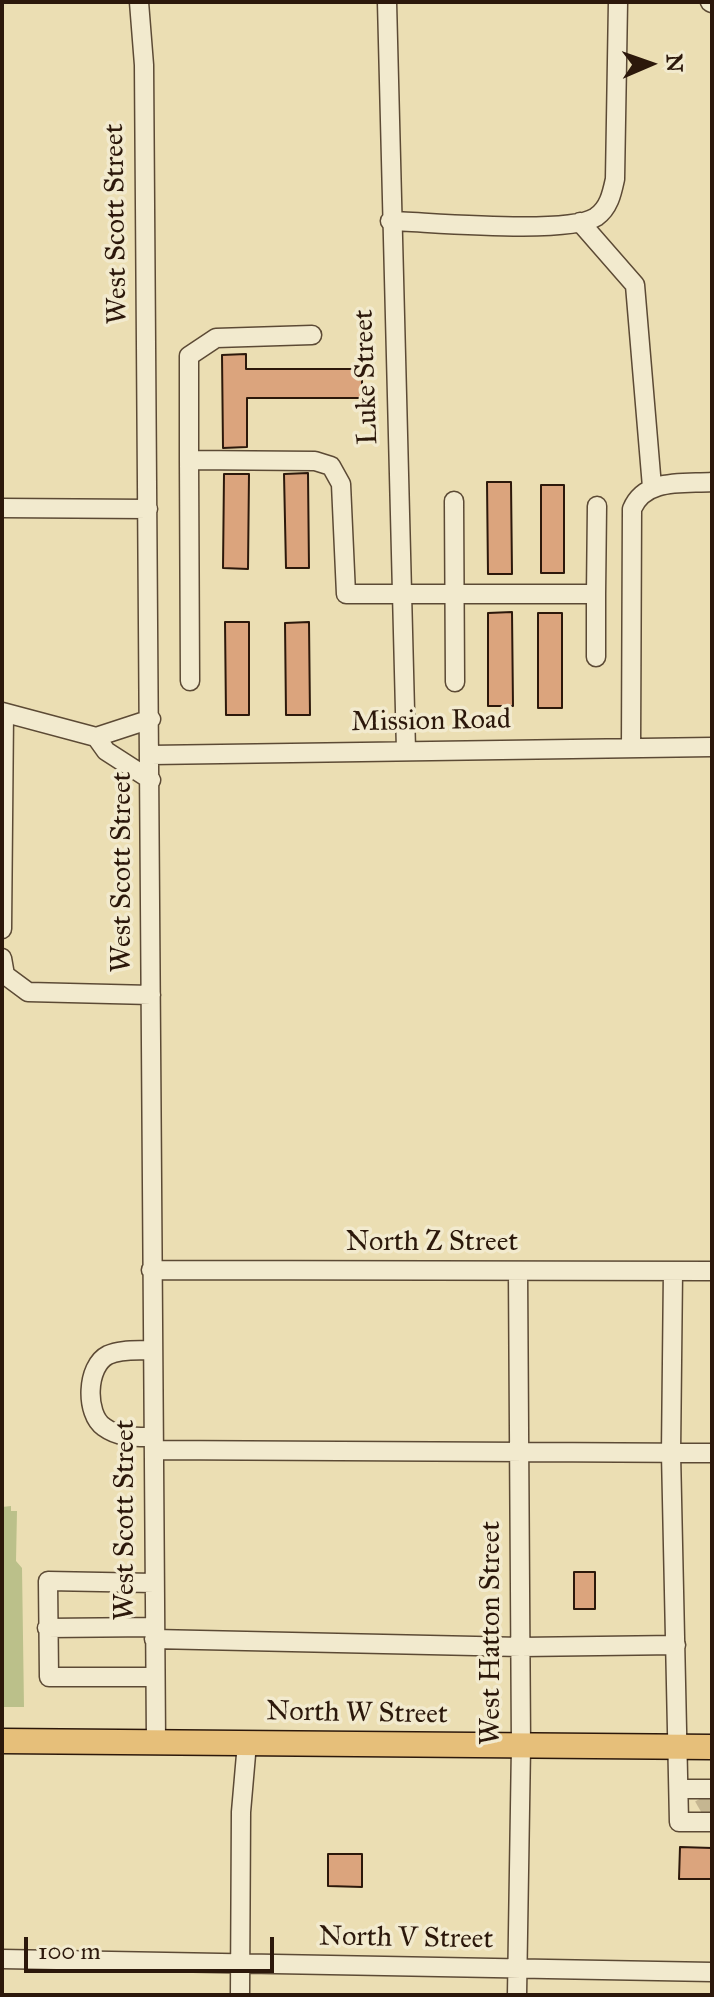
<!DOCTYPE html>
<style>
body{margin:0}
#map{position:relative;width:714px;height:1997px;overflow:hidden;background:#ebdeb3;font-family:"IM FELL Great Primer",serif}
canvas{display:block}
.frame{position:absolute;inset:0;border:4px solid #2c180b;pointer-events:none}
.north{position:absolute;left:610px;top:24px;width:80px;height:80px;-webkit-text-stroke:6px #f2eace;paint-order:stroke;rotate:88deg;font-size:22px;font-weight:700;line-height:32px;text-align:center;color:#2c180b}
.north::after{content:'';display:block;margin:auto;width:28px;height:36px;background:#2c180b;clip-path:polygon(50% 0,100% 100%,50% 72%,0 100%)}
.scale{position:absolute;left:24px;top:1937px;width:250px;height:36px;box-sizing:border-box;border:4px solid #2c180b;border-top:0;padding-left:10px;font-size:24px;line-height:28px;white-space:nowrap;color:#2c180b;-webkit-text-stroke:6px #f2eace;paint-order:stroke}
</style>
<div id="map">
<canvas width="714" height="1997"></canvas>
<div class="frame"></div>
<div class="north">N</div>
<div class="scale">100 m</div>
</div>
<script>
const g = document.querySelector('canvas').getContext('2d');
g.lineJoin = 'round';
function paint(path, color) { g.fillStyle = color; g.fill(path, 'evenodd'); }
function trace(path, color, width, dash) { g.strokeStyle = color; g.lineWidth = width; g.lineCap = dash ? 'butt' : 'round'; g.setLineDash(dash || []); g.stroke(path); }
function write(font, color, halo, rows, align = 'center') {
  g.font = font + ' "IM FELL Great Primer",serif'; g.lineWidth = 7; g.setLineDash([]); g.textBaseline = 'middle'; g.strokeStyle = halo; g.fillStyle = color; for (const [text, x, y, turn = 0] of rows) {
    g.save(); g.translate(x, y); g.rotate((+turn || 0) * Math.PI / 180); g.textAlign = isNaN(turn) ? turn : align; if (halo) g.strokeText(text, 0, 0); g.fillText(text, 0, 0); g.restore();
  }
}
paint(new Path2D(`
 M11,1506V1511H17L16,1561L22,1568L24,1707H2V1507Z`), '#bbc08a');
const building = new Path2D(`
 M246,354V369H362V398H247V447L223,448L222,355Z
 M308,473L309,568H286L284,474Z
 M224,474H249L248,569L223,568Z
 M487,482H511L512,574H488Z
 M541,485H564V573H541Z
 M512,612L513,706H488V613Z
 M538,613H562V708H538Z
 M225,622H249V715H226Z
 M309,622L310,715H286L285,623Z
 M574,1572H595V1609H574Z
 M680,1847L712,1848V1879H679Z
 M328,1854H362V1887L328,1886Z`);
paint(building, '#dba47d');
trace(building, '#2c180b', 2);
trace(new Path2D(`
 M703,1797L712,1813`), '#c5b691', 18, [18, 9]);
const minor = new Path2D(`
 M139,2L144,65L156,1741
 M387,2L406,750
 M710,2L712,3
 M390,221C429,222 568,235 596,217C609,208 612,193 615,179L618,2
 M580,222L635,285L652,487
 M189,460V356L216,338L312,335
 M454,501L455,682
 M2,508L148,509
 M596,594V657
 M190,681L189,460L315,461L331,466L341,484L346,594H596L597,506
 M2,712L96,737
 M151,719L96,737L106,751L151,780
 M631,748L632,509C645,478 683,484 712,482
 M151,755L712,747
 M2,929L4,713
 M2,958L5,975L28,992L151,995
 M151,1270L712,1271
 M673,1271L671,1453L679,1822H712
 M152,1350C138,1351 121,1349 108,1355C86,1366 85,1414 104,1427C119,1438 136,1437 153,1437
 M154,1450L712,1453
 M154,1583L48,1581L49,1677H155
 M47,1628L154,1627
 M154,1639L521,1647L676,1645
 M679,1789H712
 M2,1959L712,1972
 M240,1995L241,1812L247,1743
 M517,1995L521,1746L518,1271`);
const major = new Path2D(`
 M2,1741L712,1747`);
trace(minor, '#5c4a35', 21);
trace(major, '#2c180b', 27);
trace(minor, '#f2eace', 18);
trace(major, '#e6bf7a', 24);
write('28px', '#2c180b', '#f2eace', [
 ["West Scott Street",117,224,-91],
 ["Luke Street",367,377,-92],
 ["Mission Road",431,722,-1],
 ["West Scott Street",123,872,-90],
 ["North Z Street",432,1243],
 ["West Scott Street",126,1520,-90],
 ["West Hatton Street",492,1633,-90],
 ["North W Street",357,1714,1],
 ["North V Street",406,1939,1]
]);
</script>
